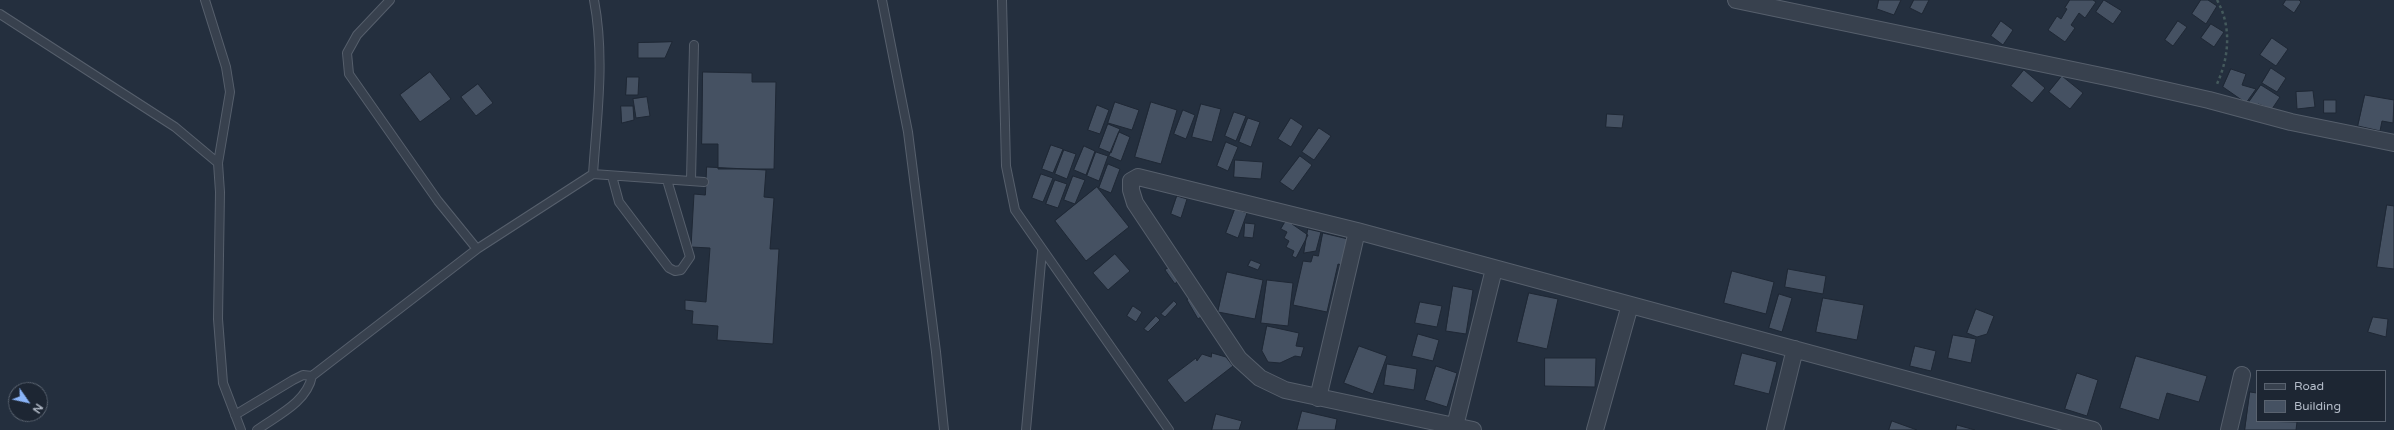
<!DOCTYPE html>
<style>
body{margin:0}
#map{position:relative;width:2394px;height:430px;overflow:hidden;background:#242f3e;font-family:"Varela Round",sans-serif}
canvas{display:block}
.legend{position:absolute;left:2256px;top:370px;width:130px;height:52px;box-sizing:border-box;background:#1d2633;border:1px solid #59626f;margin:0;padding:5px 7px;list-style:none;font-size:12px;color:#b4bcc9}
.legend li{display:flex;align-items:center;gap:8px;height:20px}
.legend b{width:20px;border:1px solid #59626f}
.north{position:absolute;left:8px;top:382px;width:40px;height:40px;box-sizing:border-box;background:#1d2633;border:1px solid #59626f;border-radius:50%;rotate:124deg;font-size:11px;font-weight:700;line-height:16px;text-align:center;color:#b4bcc9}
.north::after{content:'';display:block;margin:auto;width:14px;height:18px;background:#8ab4f8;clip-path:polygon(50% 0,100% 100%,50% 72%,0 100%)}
</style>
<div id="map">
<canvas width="2394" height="430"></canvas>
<ul class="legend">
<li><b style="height:5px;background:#38414e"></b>Road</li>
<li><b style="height:11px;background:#455162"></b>Building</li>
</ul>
<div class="north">N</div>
</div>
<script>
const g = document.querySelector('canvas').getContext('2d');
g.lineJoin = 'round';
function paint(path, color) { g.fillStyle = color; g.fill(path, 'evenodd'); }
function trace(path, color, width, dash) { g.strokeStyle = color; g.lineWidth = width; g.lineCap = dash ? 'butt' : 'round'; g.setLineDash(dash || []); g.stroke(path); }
const building = new Path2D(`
 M1879,0H1901L1894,15L1877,9Z
 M1914,0H1929L1922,14L1910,8Z
 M2070,0H2093L2096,2L2085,18L2079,13L2071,25L2075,28L2065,42L2048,30L2057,16L2061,19L2067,9L2065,8Z
 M2104,0L2122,11L2113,24L2096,12Z
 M2201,0H2208L2217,6L2206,24L2192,14Z
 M2286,0H2299L2301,2L2294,13L2283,5Z
 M2001,21L2013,30L2003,45L1991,36Z
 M2178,21L2187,27L2173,46L2165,40Z
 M2211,24L2224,32L2214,47L2201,38Z
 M2272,38L2288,49L2276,66L2260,55Z
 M672,42L665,58H638V43Z
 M2271,68L2286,78L2277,92L2262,83Z
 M2231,69L2246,74L2242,85L2256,89L2246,103L2223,87Z
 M2024,70L2045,88L2032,103L2011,86Z
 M430,72L451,99L420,122L400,95Z
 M703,72L752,73V82H776L774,169H718V144H702Z
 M2062,76L2083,93L2070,109L2049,92Z
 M627,77H639L638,95H626Z
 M478,84L493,103L476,116L461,97Z
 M2261,85L2280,97L2272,109L2258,104L2256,107L2249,102Z
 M2313,91L2315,107L2297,109L2296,92Z
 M2365,95L2394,100L2393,123L2382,121L2380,131L2358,126Z
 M647,97L650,116L636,118L633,99Z
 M2324,100H2336V113H2324Z
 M1115,102L1139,110L1132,130L1108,123Z
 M1151,102L1177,110L1161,164L1135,157Z
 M1201,104L1221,109L1212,142L1192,137Z
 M1097,105L1109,110L1100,134L1088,130Z
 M621,106H633L634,120L622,123Z
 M1183,110L1195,115L1186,139L1174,134Z
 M1234,112L1246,116L1236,141L1225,136Z
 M1607,114L1624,115L1622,128L1606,127Z
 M1248,118L1260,122L1251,147L1239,142Z
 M1291,118L1303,126L1291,147L1278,139Z
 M1108,124L1120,129L1111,153L1099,148Z
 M1319,128L1331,136L1314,160L1302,152Z
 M1119,132L1130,137L1121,161L1109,156Z
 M1226,142L1238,147L1228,171L1217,166Z
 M1051,145L1063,149L1053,173L1042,169Z
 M1084,146L1095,151L1086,175L1074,170Z
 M1064,150L1076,154L1067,179L1055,174Z
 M1096,152L1108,156L1099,181L1087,176Z
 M1300,156L1312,165L1293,191L1280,182Z
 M1235,160L1263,162L1261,179L1234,177Z
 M1108,164L1120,169L1111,193L1099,188Z
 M707,167L766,170L764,197L774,198L770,249H779L773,344L717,340L718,326L692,324L693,311L685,310V300L706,302L710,248L691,247L694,194L705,195Z
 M1041,174L1053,178L1043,202L1032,198Z
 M1073,176L1085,180L1075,204L1064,200Z
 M1055,180L1067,184L1058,208L1046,204Z
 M1097,187L1129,227L1086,261L1055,221Z
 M1177,196L1187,199L1181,218L1171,214Z
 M2387,205L2394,206V269L2377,267Z
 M1235,209L1247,213L1238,238L1226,233Z
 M1288,217L1294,220L1292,224L1308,235L1296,258L1292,256L1294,251L1286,247L1289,241L1284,238L1287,232L1281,229Z
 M1245,223L1255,224L1253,238L1244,237Z
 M1308,229L1321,232L1316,251L1304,253Z
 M1323,233L1348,239L1342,265L1338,264L1327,312L1293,305L1303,261L1311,262L1313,255L1318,256Z
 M1115,254L1130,271L1108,290L1093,273Z
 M1251,260L1261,264L1258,270L1248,266Z
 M1170,267L1179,279L1175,284L1165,270Z
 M1788,269L1826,276L1823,294L1785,287Z
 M1732,271L1774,282L1766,314L1724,303Z
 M1227,272L1263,280L1255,319L1218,312Z
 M1267,280L1293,283L1288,326L1261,323Z
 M1453,286L1473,290L1466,334L1446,331Z
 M1529,293L1558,299L1547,349L1517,342Z
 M1779,294L1792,298L1782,332L1769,328Z
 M1193,296L1204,315L1198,319L1187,300Z
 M1823,298L1864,305L1857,340L1816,332Z
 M1174,301L1177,304L1165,317L1161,314Z
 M1420,302L1442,306L1437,327L1415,323Z
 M1133,306L1142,312L1136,322L1127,316Z
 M1976,309L1994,316L1987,334L1977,337L1967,333Z
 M1156,316L1160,320L1148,332L1144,329Z
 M2373,317L2388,319L2386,337L2368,332Z
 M1267,326L1299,333L1296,346L1304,347L1301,357L1295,356L1280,363L1268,362L1262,351Z
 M1418,334L1439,340L1433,361L1412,356Z
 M1953,335L1976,339L1971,363L1948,358Z
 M1359,346L1387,356L1373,394L1344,383Z
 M1915,346L1936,351L1931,371L1910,366Z
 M1212,353L1226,357L1233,366L1185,403L1167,380L1196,358L1197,361L1202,354L1211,357Z
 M1742,353L1777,362L1769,394L1734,385Z
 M2136,356L2207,376L2199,402L2167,393L2159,420L2120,408Z
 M1545,358H1596L1595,387L1545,386Z
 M1387,364L1417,369L1414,390L1384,385Z
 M1436,366L1457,373L1447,407L1425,400Z
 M2077,373L2098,380L2087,416L2065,409Z
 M2250,392L2257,393V421L2297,422L2296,430H2245Z
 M1302,411L1337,419L1335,430H1297Z
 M1216,414L1242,421L1239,430H1212Z
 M1892,421L1917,430H1889Z
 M1957,425L1975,430H1956Z`);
paint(building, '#455162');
trace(building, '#1f2835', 1);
const lane = new Path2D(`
 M205,0L226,67L230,92L218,163L220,192L218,319L223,383L241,430
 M390,0L357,35L347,53L349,74L438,201L477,249
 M882,0L908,132L936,352L944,430
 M1002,0L1006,166L1015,210L1169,430
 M0,14L175,127L218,163
 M593,174L704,182
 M612,176L619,202L669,268L675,271L681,270L690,257L667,180
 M691,180L694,45
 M235,415L293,380L303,375L312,376
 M257,430C278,415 307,402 312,376L477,249L593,174C597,116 605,57 594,0
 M1026,430L1042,251`);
const street = new Path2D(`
 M1736,0L2116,79L2209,100L2291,122L2394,143
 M1318,398L1357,231
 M1455,426L1494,269
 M1473,430L1285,390L1260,378L1239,359L1135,203L1131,190V181L1138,177L1357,231L2093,430
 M1595,430L1630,305
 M1775,430L1795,349
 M2229,430L2242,375`);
trace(lane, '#565f6c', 10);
trace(street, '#565f6c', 18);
trace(new Path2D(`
 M2217,0C2232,27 2229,57 2217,84`), '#44595c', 2.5, [3, 3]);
trace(lane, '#38414e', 8);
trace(street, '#38414e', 16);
</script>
